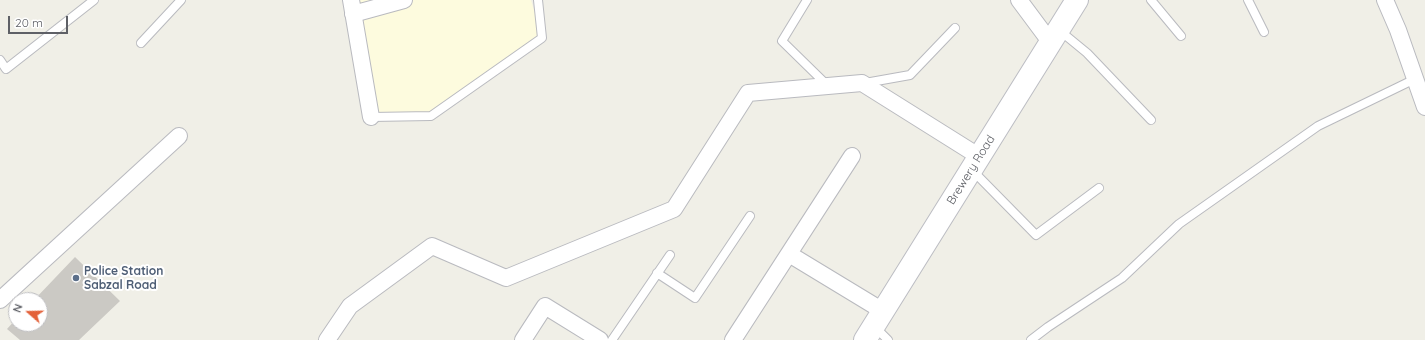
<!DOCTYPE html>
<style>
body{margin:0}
#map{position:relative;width:1425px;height:340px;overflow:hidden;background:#f0efe7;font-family:Quicksand,sans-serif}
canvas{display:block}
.north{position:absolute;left:8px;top:292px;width:40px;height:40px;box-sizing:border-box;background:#fff;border:1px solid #bfbfc2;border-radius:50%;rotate:290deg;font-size:11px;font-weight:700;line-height:16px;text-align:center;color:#5e6066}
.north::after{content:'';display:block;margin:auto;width:14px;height:18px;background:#e36139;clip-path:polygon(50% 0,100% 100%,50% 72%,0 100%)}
.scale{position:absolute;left:8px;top:16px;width:60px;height:18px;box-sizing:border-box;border:2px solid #5e6066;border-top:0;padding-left:5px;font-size:12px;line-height:14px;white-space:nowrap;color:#5e6066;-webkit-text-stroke:3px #fff;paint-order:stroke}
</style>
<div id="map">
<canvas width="1425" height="340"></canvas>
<div class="north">N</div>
<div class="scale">20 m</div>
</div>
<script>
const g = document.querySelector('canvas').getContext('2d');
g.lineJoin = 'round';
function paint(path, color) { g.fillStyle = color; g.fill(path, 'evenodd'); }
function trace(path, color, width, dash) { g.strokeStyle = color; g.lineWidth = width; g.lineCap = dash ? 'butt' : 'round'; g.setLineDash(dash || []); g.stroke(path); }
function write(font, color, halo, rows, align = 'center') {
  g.font = font + ' Quicksand,sans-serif'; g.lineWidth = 4; g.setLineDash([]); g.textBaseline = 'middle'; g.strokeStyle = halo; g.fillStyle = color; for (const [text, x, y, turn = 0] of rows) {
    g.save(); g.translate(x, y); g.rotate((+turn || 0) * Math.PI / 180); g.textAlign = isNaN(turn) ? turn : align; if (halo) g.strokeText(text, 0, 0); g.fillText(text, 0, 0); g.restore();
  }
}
paint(new Path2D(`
 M343,0H531L542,38L431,116L371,117Z`), '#fdfbde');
paint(new Path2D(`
 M75,257L120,301L79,340H20L7,329L16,319V324H40V300H34Z`), '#cbc9c4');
const service = new Path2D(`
 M807,0L782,41L828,86
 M1151,0L1181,36
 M1248,0L1264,32
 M1059,30L1087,53L1151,120
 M141,43L181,0
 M0,60L6,69L94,0
 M865,83L910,75L955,28
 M371,117L431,116L542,38L538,0
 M973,171L1036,235L1099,188
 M657,273L695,298L750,216
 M874,326L888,340
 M612,340L670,255
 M1031,340L1048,327L1122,278L1179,224L1318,126L1415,79`);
const minor = new Path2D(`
 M351,0L371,117
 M1019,0L1051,43
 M1385,0L1398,30L1425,107
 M353,14L404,0
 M789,254L883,311
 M0,300L179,136
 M327,340L350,306L432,246L506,278L674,209L748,93L862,83L980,157
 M523,340L545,306L600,340
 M733,340L852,156`);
const secondary = new Path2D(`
 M865,340L1077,0`);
trace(service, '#b9babf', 10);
trace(minor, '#b9babf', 18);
trace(secondary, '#bcbdc3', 24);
trace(service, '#fff', 8);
trace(minor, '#fff', 16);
trace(secondary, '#fff', 22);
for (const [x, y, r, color] of [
 [76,278,4,"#5c6f8a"]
]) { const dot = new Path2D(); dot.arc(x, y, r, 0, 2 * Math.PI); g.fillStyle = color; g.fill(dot); trace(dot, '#fff', 1.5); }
write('12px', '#5e6066', '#fff', [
 ["Brewery Road",971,170,-58]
]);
write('bold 12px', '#4e5e75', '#fff', [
 ["Police Station",84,271],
 ["Sabzal Road",84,285]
], 'left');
</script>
